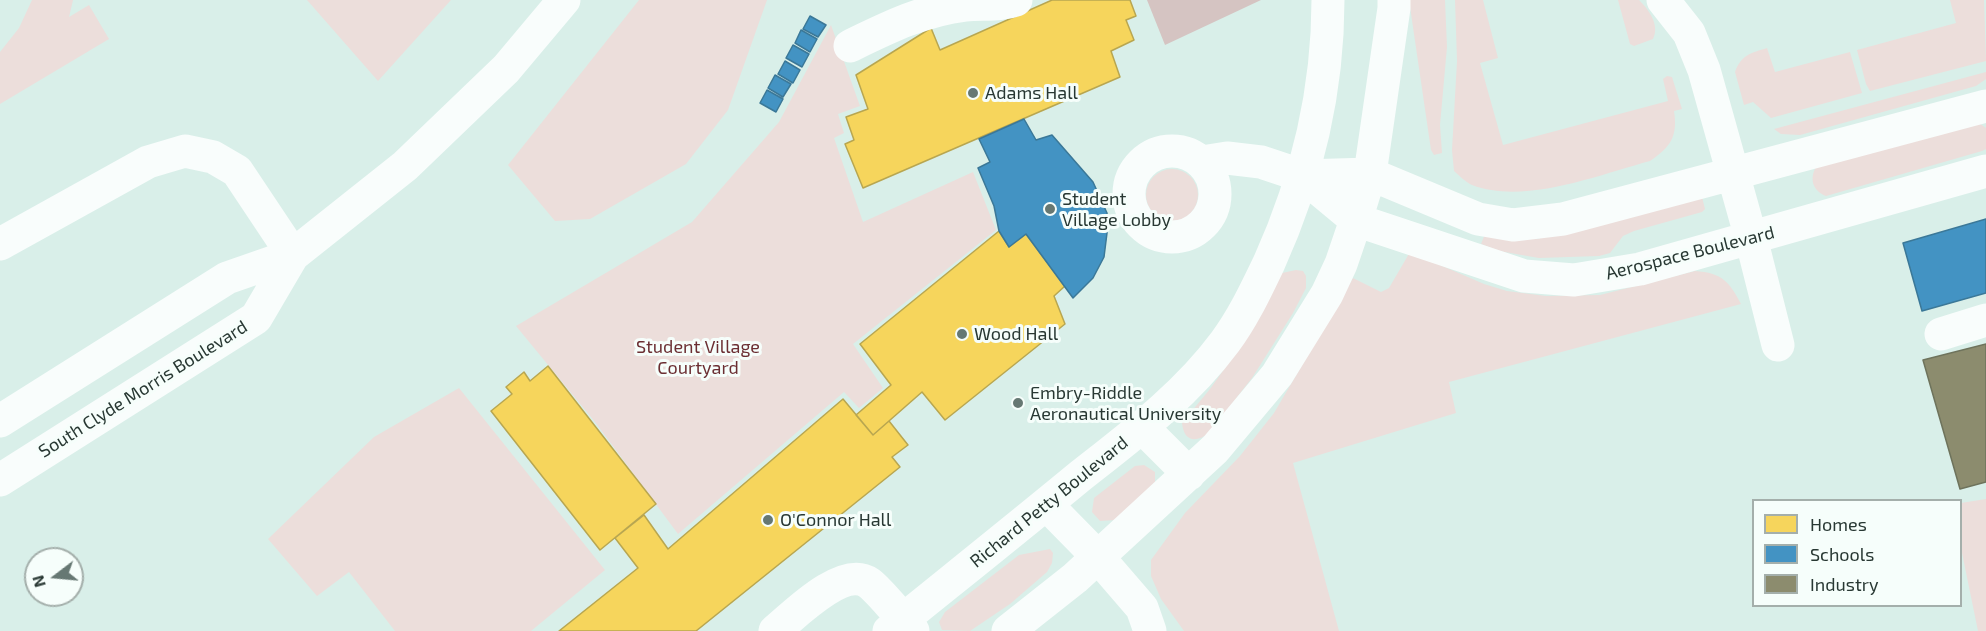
<!DOCTYPE html>
<style>
body{margin:0}
#map{position:relative;width:1986px;height:631px;overflow:hidden;background:#d9efe9;font-family:"Exo 2",sans-serif}
canvas{display:block}
.legend{position:absolute;left:1752px;top:499px;width:210px;height:108px;box-sizing:border-box;background:#f6fefb;border:2px solid #a4afab;margin:0;padding:8px 10px;list-style:none;font-size:18px;color:#283833}
.legend li{display:flex;align-items:center;gap:12px;height:30px}
.legend b{width:30px;border:2px solid #a4afab}
.north{position:absolute;left:24px;top:547px;width:60px;height:60px;box-sizing:border-box;background:#f6fefb;border:2px solid #a4afab;border-radius:50%;rotate:254deg;font-size:16px;font-weight:700;line-height:24px;text-align:center;color:#283833}
.north::after{content:'';display:block;margin:auto;width:21px;height:27px;background:#667873;clip-path:polygon(50% 0,100% 100%,50% 72%,0 100%)}
</style>
<div id="map">
<canvas width="1986" height="631"></canvas>
<ul class="legend">
<li><b style="height:16px;background:#f6d55c"></b>Homes</li>
<li><b style="height:16px;background:#4393c3"></b>Schools</li>
<li><b style="height:16px;background:#8c8c6e"></b>Industry</li>
</ul>
<div class="north">N</div>
</div>
<script>
const g = document.querySelector('canvas').getContext('2d');
g.lineJoin = 'round';
function paint(path, color) { g.fillStyle = color; g.fill(path, 'evenodd'); }
function trace(path, color, width, dash) { g.strokeStyle = color; g.lineWidth = width; g.lineCap = dash ? 'butt' : 'round'; g.setLineDash(dash || []); g.stroke(path); }
function write(font, color, halo, rows, align = 'center') {
  g.font = font + ' "Exo 2",sans-serif'; g.lineWidth = 6; g.setLineDash([]); g.textBaseline = 'middle'; g.strokeStyle = halo; g.fillStyle = color; for (const [text, x, y, turn = 0] of rows) {
    g.save(); g.translate(x, y); g.rotate((+turn || 0) * Math.PI / 180); g.textAlign = isNaN(turn) ? turn : align; if (halo) g.strokeText(text, 0, 0); g.fillText(text, 0, 0); g.restore();
  }
}
paint(new Path2D(`
 M32,0H73L69,17L89,5L109,39L0,104V52L19,28Z
 M307,0H451L378,81Z
 M639,0H767L728,110L686,164L590,219L555,221L508,165Z
 M1409,0H1445L1447,47L1440,125L1442,153L1434,155L1431,150Z
 M1455,0H1483L1498,58L1480,63L1503,145L1668,101L1663,79L1667,76L1672,77L1682,109L1674,111C1678,136 1671,147 1650,161C1598,175 1524,205 1472,185C1465,182 1459,175 1454,171L1452,150L1457,61Z
 M1618,0H1639C1649,10 1660,25 1653,39L1634,46L1630,44Z
 M1950,0H1984L1986,61L1870,91L1866,84L1857,50L1956,23Z
 M831,25L860,106L838,114L844,133L834,138L863,222L973,172L996,230L853,344L883,388L859,408L844,392L678,534L595,422L516,326L692,222L779,122Z
 M1767,48L1775,72L1850,52L1862,93L1771,118L1753,102L1744,105L1735,72C1741,55 1751,53 1767,48Z
 M1986,72V79L1976,86L1800,135L1781,134L1774,129Z
 M1979,123L1986,128V149L1982,151L1826,196C1813,191 1809,179 1816,167Z
 M1146 195a26 26 0 1 1 52 0a26 26 0 1 1-52 0Z
 M1696,195L1702,197L1705,209L1702,212L1634,231L1623,236L1610,253L1599,256L1539,258L1499,251L1481,244L1485,234L1503,238L1537,239Z
 M1410,252L1484,284L1507,291L1546,296L1600,295L1695,271C1722,273 1729,281 1741,304L1449,382L1456,413L1293,463L1339,631H1184L1161,599L1151,576V560L1185,513L1240,456L1274,413L1353,278L1381,292L1389,288Z
 M1296,270L1303,271L1306,276V288L1293,313L1252,378L1209,433C1196,443 1184,442 1182,423L1210,389L1244,341L1282,273Z
 M459,388L605,570L531,631H395L349,572L317,596L268,539L374,437Z
 M1144,465L1155,472V482L1116,520L1100,521L1092,512L1094,498L1135,466Z
 M1986,499V631H1978L1961,548V503Z
 M1050,549L1053,553L1052,563L1047,572L1010,604L970,631L942,630L939,622L945,612L1019,555Z`), '#ecdedb');
paint(new Path2D(`
 M1147,0H1261L1165,45Z`), '#d5c4c2');
const homes = new Path2D(`
 M1052,0H1130L1136,16L1126,20L1134,40L1111,51L1120,77L863,188L845,144L854,140L846,117L868,109L856,75L931,28L940,50Z
 M999,231L1009,247L1026,234L1065,286L1054,296L1065,324L945,420L922,392L873,435L856,415L891,385L860,344Z
 M548,366L656,504L600,550L491,411L512,394L506,387L524,372L530,381Z
 M843,399L873,435L889,421L908,445L892,457L900,467L696,631H559L638,568L615,538L644,515L668,549Z`);
paint(homes, '#f6d55c');
trace(homes, '#b8a650', 1.5);
const schools = new Path2D(`
 M810,16L826,25L818,37L803,29Z
 M801,30L817,39L810,52L795,43Z
 M793,45L809,54L802,67L786,58Z
 M785,61L800,70L793,83L778,74Z
 M775,75L791,84L783,97L768,88Z
 M767,90L783,99L776,112L760,103Z
 M1024,119L1036,140L1052,135L1093,182L1107,213V233L1104,257L1093,278L1073,298L1026,234L1009,247L999,231L994,206L978,168L990,162L979,139Z
 M1986,219V293L1922,311L1903,243Z`);
paint(schools, '#4393c3');
trace(schools, '#3b7898', 1.5);
const industry = new Path2D(`
 M1986,344V482L1960,489L1923,360Z`);
paint(industry, '#8c8c6e');
trace(industry, '#6e735c', 1.5);
trace(new Path2D(`
 M1663,0L1689,33L1704,70L1751,238L1778,345
 M850,46C887,28 923,10 965,5C982,3 1000,6 1016,0
 M1129 194a43 43 0 1 1 86 0a43 43 0 1 1-86 0Z
 M1202,162L1227,158L1261,162L1303,176L1356,220L1524,276L1574,280L1640,269L1986,171
 M1303,176L1370,174L1478,219L1513,225L1563,219L1986,106
 M0,244L148,162L185,151L213,157L237,171L293,255
 M1941,334L1986,320
 M1142,427L1189,474
 M1046,504L1098,557L1142,608L1150,631
 M775,631C793,616 843,565 869,583C881,592 902,619 913,631
 M889,631C952,580 1016,529 1079,477C1131,436 1185,396 1225,342C1243,318 1256,290 1269,263C1307,179 1328,92 1328,0
 M1008,631L1075,578L1215,449L1277,375L1327,294L1341,264L1356,220L1370,174L1394,8V0`), '#f9fdfc', 33);
trace(new Path2D(`
 M0,421L227,278L293,255L405,166L506,69L564,0
 M0,480L256,318L293,255`), '#f9fdfc', 33);
for (const [x, y, r, color] of [
 [973,93,6,"#667873"],
 [1050,209,6,"#667873"],
 [962,334,6,"#667873"],
 [1018,403,6,"#667873"],
 [768,520,6,"#667873"]
]) { const dot = new Path2D(); dot.arc(x, y, r, 0, 2 * Math.PI); g.fillStyle = color; g.fill(dot); trace(dot, '#f6fefb', 2); }
write('18px', '#283833', '#f6fefb', [
 ["Adams Hall",985,93],
 ["Student",1062,199],
 ["Village Lobby",1062,220],
 ["Wood Hall",974,334],
 ["Embry-Riddle",1030,393],
 ["Aeronautical University",1030,414],
 ["O'Connor Hall",780,520]
], 'left');
write('18px', '#283833', '#f6fefb', [
 ["Aerospace Boulevard",1690,253,-14],
 ["South Clyde Morris Boulevard",143,389,-32],
 ["Richard Petty Boulevard",1049,502,-39]
]);
write('18px', '#6b2e32', '#f6fefb', [
 ["Student Village",698,347],
 ["Courtyard",698,368]
]);
</script>
